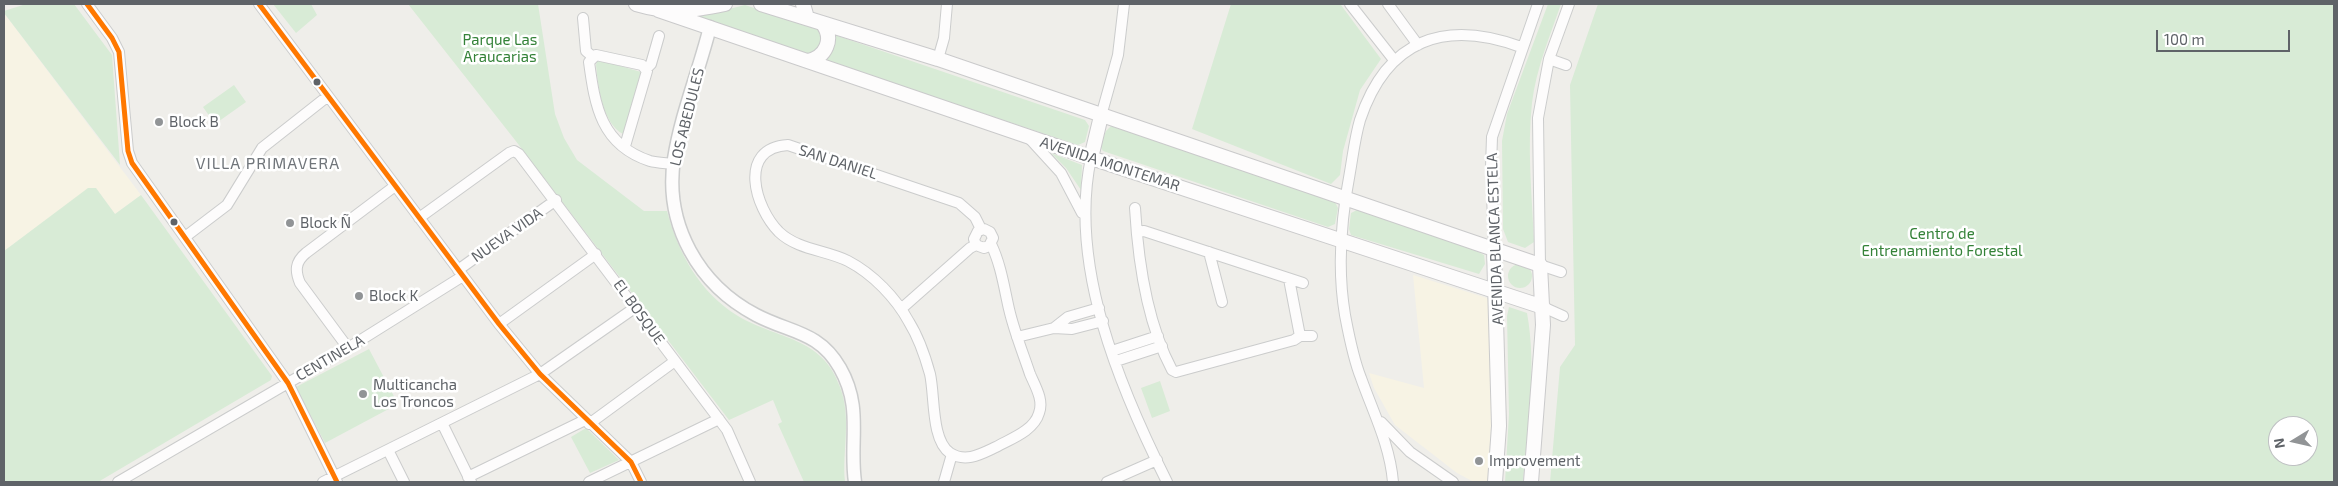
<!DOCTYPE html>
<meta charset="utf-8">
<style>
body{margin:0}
#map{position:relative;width:2338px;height:486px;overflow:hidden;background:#efeeea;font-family:"Exo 2",sans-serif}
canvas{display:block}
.frame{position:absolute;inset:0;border:5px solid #5f6368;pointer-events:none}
.north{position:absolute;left:2268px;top:416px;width:50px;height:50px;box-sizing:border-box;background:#fff;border:1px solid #bfc1c3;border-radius:50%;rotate:261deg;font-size:14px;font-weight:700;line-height:20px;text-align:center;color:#5f6368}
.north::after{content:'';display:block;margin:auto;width:18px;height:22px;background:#919496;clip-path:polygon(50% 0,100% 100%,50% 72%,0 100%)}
.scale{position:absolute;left:2156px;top:30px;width:134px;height:22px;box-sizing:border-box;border:2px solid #5f6368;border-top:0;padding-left:6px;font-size:15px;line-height:18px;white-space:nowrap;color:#5f6368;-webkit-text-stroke:4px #fff;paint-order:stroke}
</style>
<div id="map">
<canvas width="2338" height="486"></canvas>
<div class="frame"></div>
<div class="north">N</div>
<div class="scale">100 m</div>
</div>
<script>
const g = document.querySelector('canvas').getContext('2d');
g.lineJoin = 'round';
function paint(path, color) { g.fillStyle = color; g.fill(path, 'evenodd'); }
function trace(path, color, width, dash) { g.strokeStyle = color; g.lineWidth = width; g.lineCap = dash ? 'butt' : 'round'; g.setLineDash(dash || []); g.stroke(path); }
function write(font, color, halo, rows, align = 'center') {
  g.font = font + ' "Exo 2",sans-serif'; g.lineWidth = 5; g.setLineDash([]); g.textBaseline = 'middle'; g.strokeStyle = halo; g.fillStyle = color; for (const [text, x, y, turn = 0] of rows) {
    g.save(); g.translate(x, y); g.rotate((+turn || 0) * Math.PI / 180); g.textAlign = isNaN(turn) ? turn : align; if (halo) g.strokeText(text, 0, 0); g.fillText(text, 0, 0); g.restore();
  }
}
paint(new Path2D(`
 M4,13L141,195L115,214L96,188L88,189L4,251Z
 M1413,275L1487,298L1489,300L1492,406L1488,482H1474L1457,473L1395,425L1374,388L1369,373L1424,388Z`), '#f7f3e4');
paint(new Path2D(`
 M26,4H74L112,55L120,165L4,13V11Z
 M273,4H311L317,15L296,33Z
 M408,4H538L555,114L564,138L577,160L644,211H667C678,253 700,293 738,316C778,340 822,336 840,387C852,419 842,450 845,482H804L778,424L782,422L773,400L729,420L515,140Z
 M1231,4H1337L1341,5L1381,59L1360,90L1343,151L1340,175L1331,184L1192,129Z
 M1548,4H1561C1550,36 1536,69 1532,103C1527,149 1532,196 1534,242L1525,248L1508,242L1503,229L1502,141L1507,114Z
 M1598,4H2334V482H1550L1560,367L1575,345L1570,85ZM2278,426H2308V456H2278Z
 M745,5L820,30L824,41L811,55L697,17Z
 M832,34L1085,120L1089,126L1085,142L1078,145L823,60C833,54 832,45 832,34Z
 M600,60L641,72L623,134C602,123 598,86 596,65L597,61Z
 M234,85L246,102L215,124L203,107Z
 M1111,126L1335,202L1338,208L1335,224L1328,227L1103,151L1100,146L1106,131Z
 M1051,153L1082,165L1081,190L1066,168Z
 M88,188H96L115,214L141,195L272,376L271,380L98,482H4V251Z
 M1357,210L1469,247L1484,255L1485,264L1479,274L1351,235L1349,229L1351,213Z
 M1508 276a12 12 0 1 1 24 0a12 12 0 1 1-24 0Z
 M1509,307L1527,313C1537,368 1528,427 1523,482H1505L1509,414L1507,316Z
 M369,349L398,404L325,443L296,387Z
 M1160,381L1170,411L1152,418L1141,388Z
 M586,428L619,460L590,473L571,437Z`), '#d8ebd6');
const minor = new Path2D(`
 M87,4L112,38L119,52L128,151L132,163L288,383L337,482
 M259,4L499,324L540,374L631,462L641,482
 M1350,4L1394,60
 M1388,4L1418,45
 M583,18L586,51L593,57
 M938,59L944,38L947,4
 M1549,59L1566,65
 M647,68L651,64L659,36
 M1101,116L1118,55L1124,4
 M1029,138L1061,173L1082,213
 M625,146L647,71L642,65L596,55L589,62C595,106 601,145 650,161C657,163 666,163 674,164
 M1091,158C1068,265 1120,388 1167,482
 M1135,208C1138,260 1147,323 1172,370L1176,372L1294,340L1300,336H1312
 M419,218L509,153L514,151L519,154L727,430L750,482
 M981,229L975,217L959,203L788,145C737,148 755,208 779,232C798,250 826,250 848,261C873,274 896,298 909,322C919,338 925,356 930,374C935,396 931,440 950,453C966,463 981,454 996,447C1010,439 1034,431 1039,413C1044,400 1035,386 1030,374C1023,353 1014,331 1009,309C1004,287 1001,265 991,244
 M1137,232L1144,231L1303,283
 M185,237L227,205L262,148L328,96
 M1494,249L1491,167L1492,137L1538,4
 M1209,252L1222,302
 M458,270L556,200
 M1561,272L1540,265L1538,118L1549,59L1569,4
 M1289,279L1300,336
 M1543,307L1563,316
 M901,309L970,248L976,245L984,248L989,246L993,238L990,232L984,229L978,231L974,239L976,245
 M499,324L596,254
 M1054,328L1068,317L1099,308
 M1017,337L1054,328L1072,329L1103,321
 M348,348L300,283C295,271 295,262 306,253L395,186
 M1112,351L1158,336
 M1116,361L1162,346
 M1381,422L1410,452L1453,482
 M442,423L471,482
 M589,424L675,361
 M388,450L404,482
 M468,477L585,420
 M118,482L348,348L463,276
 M323,482L540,374L636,307
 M589,482L719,419
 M944,482L952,454
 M1107,482L1157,460
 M1393,482C1390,445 1373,412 1361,378C1353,358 1349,336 1345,315C1337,268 1341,219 1350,172C1353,155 1355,137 1360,120C1387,39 1445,19 1521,47`);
const tertiary = new Path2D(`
 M710,27C699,71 681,114 674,159C664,225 699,285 756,315C790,333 819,331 840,368C863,408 849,441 855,482`);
const secondary = new Path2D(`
 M636,4C670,14 691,11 725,4
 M761,4L938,59L1540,265L1543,325L1531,482
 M803,4L807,18
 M658,10L1091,158L1543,307
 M808,61C826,57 834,39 823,24
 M1091,158L1101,116
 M1494,249L1499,426L1495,482`);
trace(minor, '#cbcccc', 12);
trace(tertiary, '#cbcccc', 15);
trace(secondary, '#cacacb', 16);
trace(minor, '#fdfcfc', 10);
trace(tertiary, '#fdfcfc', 12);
trace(secondary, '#fdfcfc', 14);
trace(new Path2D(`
 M87,4L112,38L119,52L128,151L132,163L288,383L337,482
 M259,4L499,324L540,374L631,462L641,482`), '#ff7800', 5);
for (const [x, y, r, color] of [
 [317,82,4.5,"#5f6368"],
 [159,122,5,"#919496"],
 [174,222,4.5,"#5f6368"],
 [290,223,5,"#919496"],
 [359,296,5,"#919496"],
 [363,394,5,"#919496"],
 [1479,461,5,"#919496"]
]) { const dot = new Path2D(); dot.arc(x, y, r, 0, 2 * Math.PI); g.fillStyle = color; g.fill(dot); trace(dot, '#fff', 2); }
write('15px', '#348238', '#fff', [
 ["Parque Las",500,40],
 ["Araucarias",500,57],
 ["Centro de",1942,234],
 ["Entrenamiento Forestal",1942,251]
]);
write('15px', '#5f6368', '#fff', [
 ["LOS ABEDULES",687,117,-76],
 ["SAN DANIEL",838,162,18],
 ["AVENIDA MONTEMAR",1110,164,18],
 ["NUEVA VIDA",507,235,-35],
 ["AVENIDA BLANCA ESTELA",1495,239,-92],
 ["EL BOSQUE",639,312,54],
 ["CENTINELA",330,358,-30]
]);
write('15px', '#5f6368', '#fff', [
 ["Block B",169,122],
 ["Block Ñ",300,223],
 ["Block K",369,296],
 ["Multicancha",373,385],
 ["Los Troncos",373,402],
 ["Improvement",1489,461]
], 'left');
g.letterSpacing = '1px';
write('16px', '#70757a', '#fff', [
 ["VILLA PRIMAVERA",268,164]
]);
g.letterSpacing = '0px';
</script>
